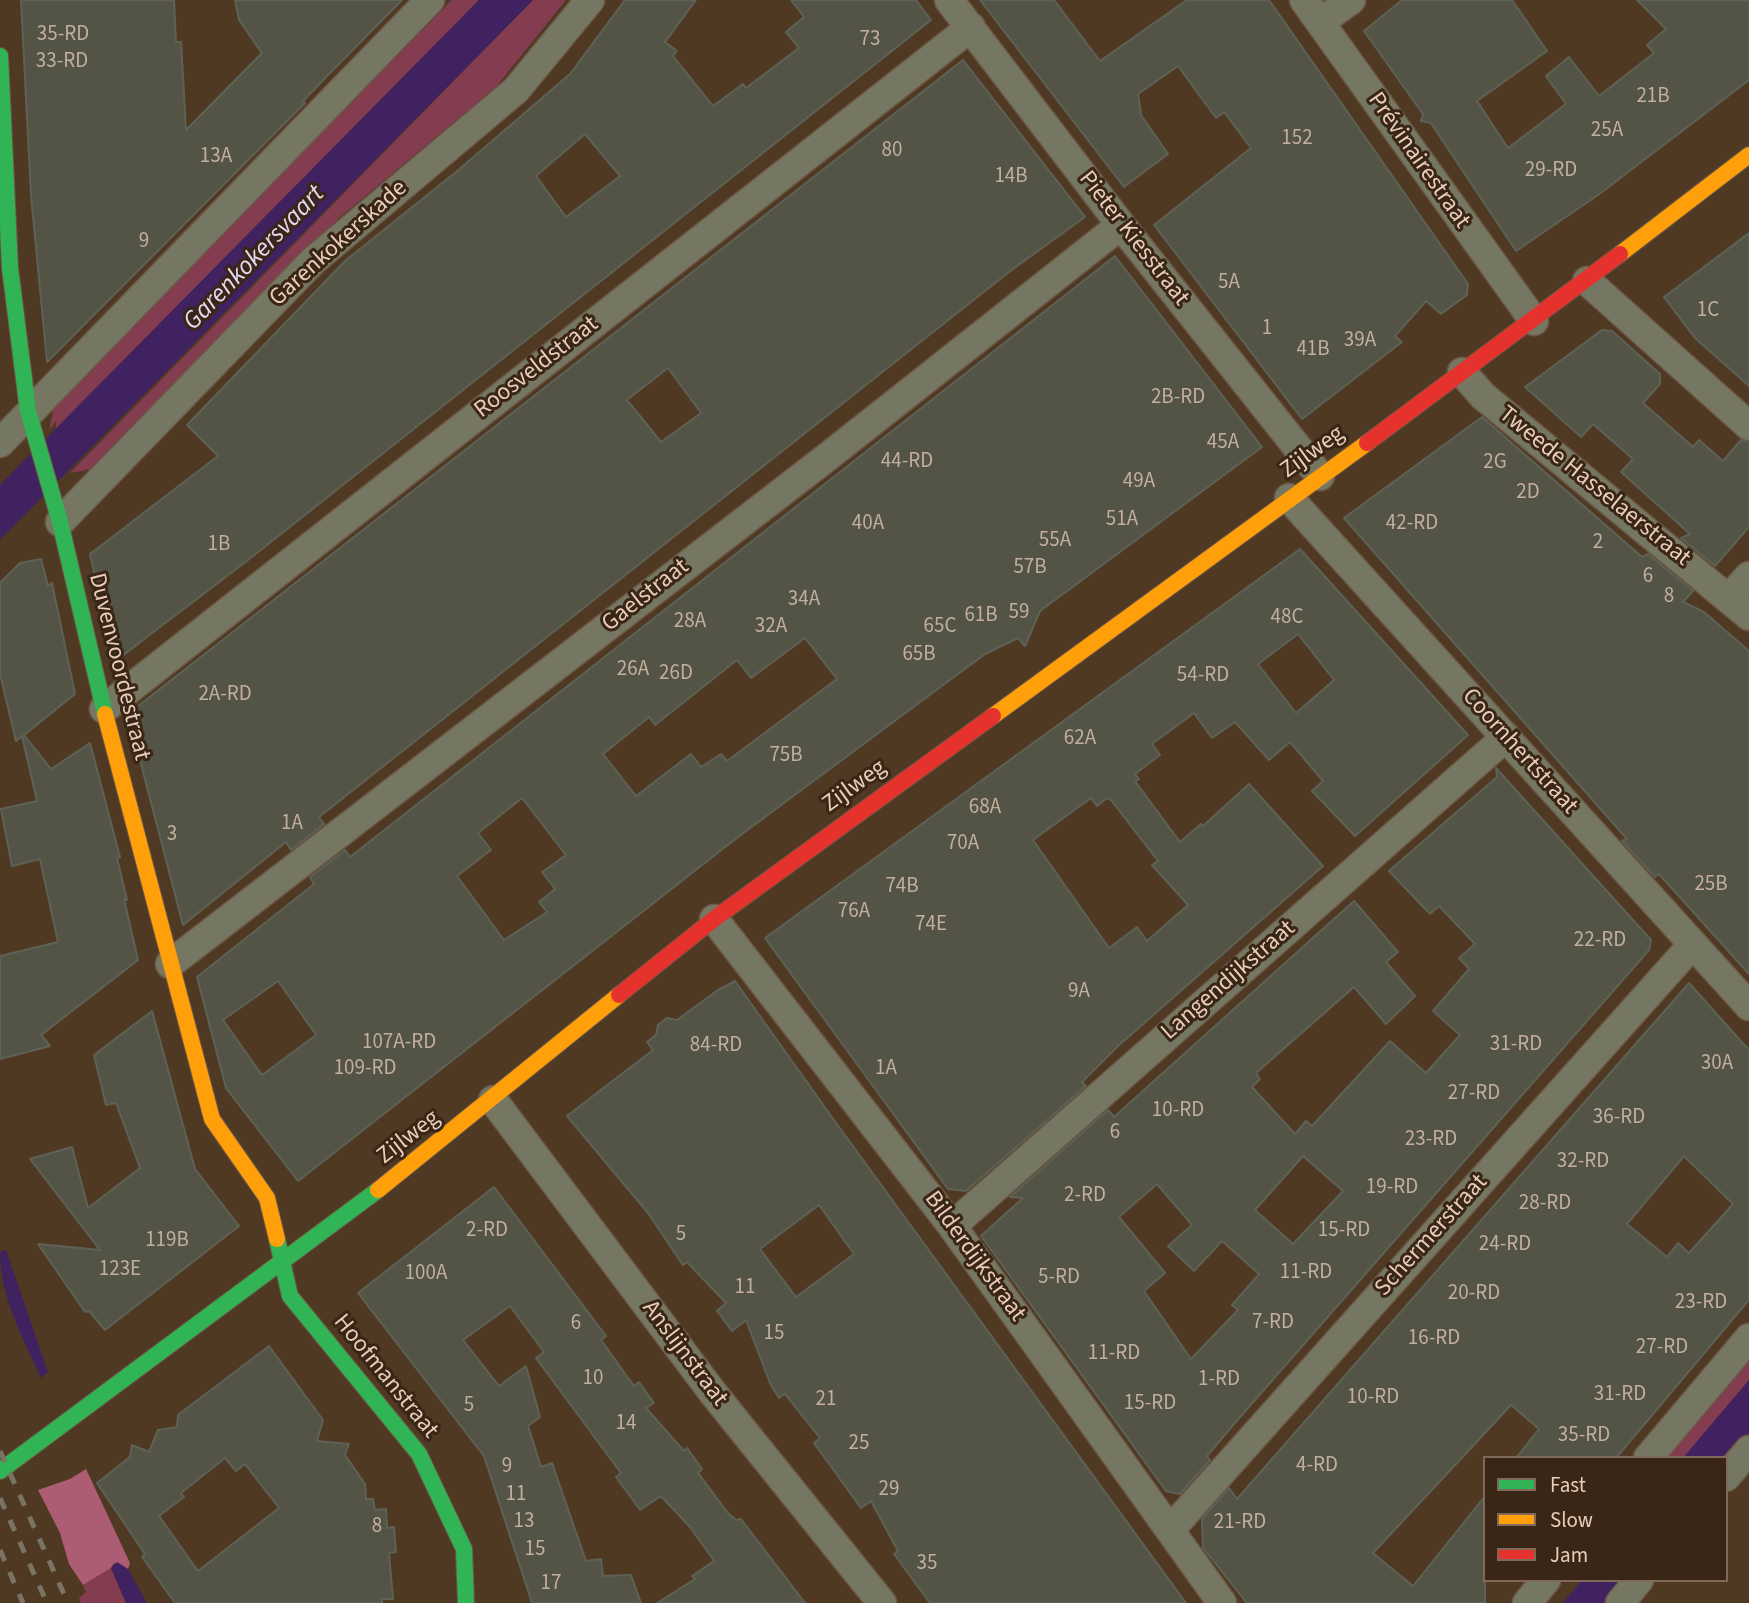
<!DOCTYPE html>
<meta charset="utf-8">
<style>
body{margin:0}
#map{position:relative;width:1749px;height:1603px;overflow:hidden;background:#503923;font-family:"Source Sans 3",sans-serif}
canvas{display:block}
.legend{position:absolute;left:1483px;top:1456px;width:245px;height:126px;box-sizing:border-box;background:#3a2616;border:2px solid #806958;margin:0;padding:9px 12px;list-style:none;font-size:21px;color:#e8ceba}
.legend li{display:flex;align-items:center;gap:14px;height:35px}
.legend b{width:35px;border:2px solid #806958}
</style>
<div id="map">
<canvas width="1749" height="1603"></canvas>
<ul class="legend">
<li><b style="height:9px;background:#30b455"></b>Fast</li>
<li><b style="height:9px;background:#ff9f0a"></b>Slow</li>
<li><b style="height:9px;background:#e5322d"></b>Jam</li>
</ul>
</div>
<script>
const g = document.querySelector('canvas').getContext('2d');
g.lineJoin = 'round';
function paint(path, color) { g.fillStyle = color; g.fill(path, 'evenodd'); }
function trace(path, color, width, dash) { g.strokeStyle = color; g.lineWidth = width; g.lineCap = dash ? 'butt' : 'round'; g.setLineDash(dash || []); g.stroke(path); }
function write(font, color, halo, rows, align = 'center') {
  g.font = font + ' "Source Sans 3",sans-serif'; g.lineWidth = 6; g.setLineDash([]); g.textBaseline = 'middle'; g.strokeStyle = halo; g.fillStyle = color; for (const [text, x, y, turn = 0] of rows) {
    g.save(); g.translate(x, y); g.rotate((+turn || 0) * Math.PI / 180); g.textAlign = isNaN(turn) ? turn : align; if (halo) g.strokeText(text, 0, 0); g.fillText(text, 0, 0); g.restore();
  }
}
paint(new Path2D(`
 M452,0H479L59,426L56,428V421L49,431L54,406Z
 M533,0H566L496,87L339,218L91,469L70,473Z
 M1749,1352V1380L1683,1458H1661Z
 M111,1568L126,1603H81L79,1598L86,1592L83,1585Z`), '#843c51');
paint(new Path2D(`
 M86,1469L130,1563L128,1569L114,1563L111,1568L83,1585L69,1564L60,1533L38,1490L70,1479Z`), '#ac5c73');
paint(new Path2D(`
 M479,0H533L0,540V485Z
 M6,1250L48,1372L41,1378C23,1338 0,1297 0,1252Z
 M1749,1380V1433L1726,1460L1683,1458Z
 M117,1562L128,1569L147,1603H126L111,1568Z
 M1582,1580H1625L1606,1603H1563Z`), '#412260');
const building = new Path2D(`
 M21,0H174L176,42H181L186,130L262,53L239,20L235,0H402L329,74L303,101L305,103L47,362L31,195Z
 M625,0H696L665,42L677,51L673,56L713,106L743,84L746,88L799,48L786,32L804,17L791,0H916L931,20L248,560L122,656L113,654L90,554L218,456L187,425L345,261L456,172L570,74ZM585,134L620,176L566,217L536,176Z
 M980,0H1054L1100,61L1187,0H1269L1468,284L1467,295L1441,314L1426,301L1395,336L1402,342L1302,419L1154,225L1251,148L1224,112L1216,118L1178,66L1138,94L1141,115L1168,154L1124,187Z
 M1402,0H1512L1547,51L1477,101L1508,148L1566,104L1546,76L1569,57L1599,96L1654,53L1647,45L1666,29L1637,0H1749V80L1598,195L1516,251L1431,123L1421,121L1423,114L1364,31Z
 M963,60L1085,217L1009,272L319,817L324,824L291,850L286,842L183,925L128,714ZM668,368L701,413L661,442L627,400Z
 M1749,233V386L1695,338L1664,297Z
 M1115,256L1262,447L1040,611L1025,646L1018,638L985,654L908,711L738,837L298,1181L226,1088L197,977L314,884L310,877L345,850L350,857ZM805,638L837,679L727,761L721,754L701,767L691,754L636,796L603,754L649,717L655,725L737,660L751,678ZM522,798L566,855L542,872L555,889L539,902L547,912L504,940L457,876L491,850L478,833ZM278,981L316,1035L262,1075L223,1020Z
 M1602,330L1612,331L1660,374V384L1643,403L1693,447L1699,440L1723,461L1741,440L1749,442V527L1715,566L1681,538L1690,534L1621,472L1633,459L1593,424L1581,437L1525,387Z
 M1482,417L1642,557L1648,554L1693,591L1683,602L1704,612L1749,651V974L1659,874L1655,877L1622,841L1627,839L1344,518Z
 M1300,549L1468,735L1355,836L1312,791L1323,781L1290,742L1269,760L1235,722L1212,738L1194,713L1152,744L1160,755L1135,774L1139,779L1135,781L1180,842L1201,824L1203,826L1249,784L1323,866L1118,1046L1082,1082L1086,1086L966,1191L948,1189L765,938ZM1298,634L1334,680L1296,713L1258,664ZM1091,798L1097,806L1107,798L1111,800L1158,861L1152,865L1188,905L1147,941L1137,927L1109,948L1033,840Z
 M41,559L48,586L52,583L75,694L24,735L51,769L90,743L120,857L117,858L127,900L124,899L138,960L41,1035L50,1046L0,1059V956L58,942L40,859L12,866L1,809L37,801L22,736L16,741L0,674V583L20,563Z
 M1496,768L1651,940L1649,950L1234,1424L1207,1456L1210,1460L1180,1494L1166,1491L981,1236L1023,1198L1010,1197L1108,1110L1114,1117L1354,901L1398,952L1386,962L1415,996L1386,1024L1354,987L1256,1073L1260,1079L1252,1087L1295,1134L1306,1121L1312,1126L1390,1041L1426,1073L1460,1035L1433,1011L1469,969L1459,958L1475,944L1439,906L1430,914L1389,871L1497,777ZM1303,1156L1343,1191L1293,1244L1255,1210ZM1157,1184L1192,1225L1168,1246L1194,1271L1222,1241L1259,1274L1232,1305L1238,1310L1191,1359L1144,1291L1165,1273L1119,1217Z
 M735,981L839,1127L1186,1603H930L894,1554L898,1551L871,1501L861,1508L814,1443L820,1438L785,1394L779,1398L770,1383L746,1320L732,1331L717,1311L726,1303L687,1262L683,1265L648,1213L567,1116L653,1050L647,1042L656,1035L658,1025L667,1018L677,1020L718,990ZM819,1205L854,1254L796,1297L760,1249Z
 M1689,983L1749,1050V1300L1616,1458H1516L1539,1429L1511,1405L1373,1553L1413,1586L1485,1496V1603H1247L1203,1548L1202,1519L1229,1488L1237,1499ZM1684,1156L1733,1204L1689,1253L1678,1243L1667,1257L1627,1224Z
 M152,1011L195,1169L239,1226L105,1330L89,1311L85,1312L38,1244L100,1250L30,1159L72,1147L88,1208L140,1168L116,1103L106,1105L94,1055Z
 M494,1187L606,1336L601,1340L634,1386L639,1382L654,1403L646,1408L684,1451L687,1448L702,1469L698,1473L728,1513L736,1520L741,1519L805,1603H657L695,1579L692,1576L714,1561L690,1527L661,1496L640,1510L616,1477L621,1473L536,1358L544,1352L510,1306L463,1340L499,1386L526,1366L540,1417L528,1426L541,1467L552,1463L586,1561L601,1559L603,1576L631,1575L641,1603H532L484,1456L358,1293Z
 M269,1346L323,1420L317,1441L349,1444L345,1455L365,1484L366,1499H373L375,1510L386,1509L387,1528L394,1527L396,1552L389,1553L393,1599H382V1603H175L142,1557L145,1554L97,1483L130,1457L132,1445L149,1452L158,1430L177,1427L178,1415ZM225,1458L236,1471L245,1464L279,1508L198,1571L159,1516L184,1497L181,1493Z`);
paint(building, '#535346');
trace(building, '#5e6256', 2);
const street = new Path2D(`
 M949,0L1121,225L1320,476
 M1304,0L1534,321
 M1320,22L1351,0
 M1587,281L1749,426
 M1462,372L1483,396L1749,616
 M0,443L430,0
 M1289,498L1749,1006
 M60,522L313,261L516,90L590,0
 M1729,598L1749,576
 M104,709L971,27
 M714,919L952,1226L1222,1603
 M170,964L826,458L1121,225
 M493,1100L713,1393L882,1603
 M952,1226L1506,737
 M1648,1458L1749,1338
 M1726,1477L1749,1450
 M1171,1529L1693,944
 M1527,1603L1546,1580
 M1620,1603L1639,1580`);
const fast = new Path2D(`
 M0,56L10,268L28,411L60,522L105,714
 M277,1239L290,1296L419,1454L464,1549L466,1603
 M0,1471L378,1190`);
const slow = new Path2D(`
 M1620,254L1749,155
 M105,714L212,1119L267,1198L277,1239
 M993,716L1367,443
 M378,1190L619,995`);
const jam = new Path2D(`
 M1367,443L1620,254
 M619,995L714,919L993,716`);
trace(street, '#6b5744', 31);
trace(fast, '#6b5744', 18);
trace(slow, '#6b5744', 18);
trace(jam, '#6b5744', 18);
trace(street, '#767763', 28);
trace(fast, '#30b455', 16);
trace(slow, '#ff9f0a', 16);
trace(jam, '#e5322d', 16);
trace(new Path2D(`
 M0,1451L68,1603
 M0,1498L47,1603
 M0,1550L23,1603`), '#797464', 5, [12, 12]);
write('21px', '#c3af9d', null, [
 ["35-RD",63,35],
 ["73",870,40],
 ["33-RD",62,62],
 ["21B",1653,97],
 ["25A",1607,131],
 ["152",1297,139],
 ["80",892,151],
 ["13A",216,157],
 ["29-RD",1551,171],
 ["14B",1011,177],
 ["9",144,242],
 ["5A",1229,283],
 ["1C",1708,311],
 ["1",1267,329],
 ["39A",1360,341],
 ["41B",1313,350],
 ["2B-RD",1178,398],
 ["45A",1223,443],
 ["44-RD",907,462],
 ["2G",1495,463],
 ["49A",1139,482],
 ["2D",1528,493],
 ["51A",1122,520],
 ["40A",868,524],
 ["42-RD",1412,524],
 ["55A",1055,541],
 ["2",1598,543],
 ["1B",219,545],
 ["57B",1030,568],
 ["6",1648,577],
 ["8",1669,597],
 ["34A",804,600],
 ["59",1019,613],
 ["61B",981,616],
 ["48C",1287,618],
 ["28A",690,622],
 ["32A",771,627],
 ["65C",940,627],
 ["65B",919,655],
 ["26A",633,670],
 ["26D",676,674],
 ["54-RD",1203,676],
 ["2A-RD",225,695],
 ["62A",1080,739],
 ["75B",786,756],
 ["68A",985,808],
 ["1A",292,824],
 ["3",172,835],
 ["70A",963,844],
 ["25B",1711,885],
 ["74B",902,887],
 ["76A",854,912],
 ["74E",931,925],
 ["22-RD",1600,941],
 ["9A",1079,992],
 ["107A-RD",399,1043],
 ["31-RD",1516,1045],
 ["84-RD",716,1046],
 ["30A",1717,1064],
 ["109-RD",365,1069],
 ["1A",886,1069],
 ["27-RD",1474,1094],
 ["10-RD",1178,1111],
 ["36-RD",1619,1118],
 ["6",1115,1133],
 ["23-RD",1431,1140],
 ["32-RD",1583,1162],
 ["19-RD",1392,1188],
 ["2-RD",1085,1196],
 ["28-RD",1545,1204],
 ["2-RD",487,1231],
 ["15-RD",1344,1231],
 ["5",681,1235],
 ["119B",167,1241],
 ["24-RD",1505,1245],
 ["123E",120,1270],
 ["11-RD",1306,1273],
 ["100A",426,1274],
 ["5-RD",1059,1278],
 ["11",745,1288],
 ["20-RD",1474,1294],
 ["23-RD",1701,1303],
 ["7-RD",1273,1323],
 ["6",576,1324],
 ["15",774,1334],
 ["16-RD",1434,1339],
 ["27-RD",1662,1348],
 ["11-RD",1114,1354],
 ["10",593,1379],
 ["1-RD",1219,1380],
 ["31-RD",1620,1395],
 ["10-RD",1373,1398],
 ["21",826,1400],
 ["15-RD",1150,1404],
 ["5",469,1406],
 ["14",626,1424],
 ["35-RD",1584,1436],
 ["25",859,1444],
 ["4-RD",1317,1466],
 ["9",507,1467],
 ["29",889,1490],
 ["11",516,1495],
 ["13",524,1522],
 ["21-RD",1240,1523],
 ["8",377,1527],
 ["15",535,1550],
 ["35",927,1564],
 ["17",551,1584]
]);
write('24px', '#e8ceba', '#3a2616', [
 ["Prévinairestraat",1418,161,55],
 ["Pieter Kiesstraat",1133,239,52],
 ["Garenkokerskade",339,244,-42],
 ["Roosveldstraat",537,368,-38],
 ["Zijlweg",1313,453,-36],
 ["Tweede Hasselaerstraat",1594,487,39],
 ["Gaelstraat",646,596,-38],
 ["Duvenvoordestraat",118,667,76],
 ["Coornhertstraat",1519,752,48],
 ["Zijlweg",855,787,-36],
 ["Langendijkstraat",1229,981,-41],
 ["Zijlweg",409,1138,-38],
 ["Schermerstraat",1432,1236,-48],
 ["Bilderdijkstraat",974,1257,54],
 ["Anslijnstraat",684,1354,53],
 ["Hoofmanstraat",385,1377,51]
]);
write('italic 26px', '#e0d9ef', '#3a2616', [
 ["Garenkokersvaart",255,259,-46]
]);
</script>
